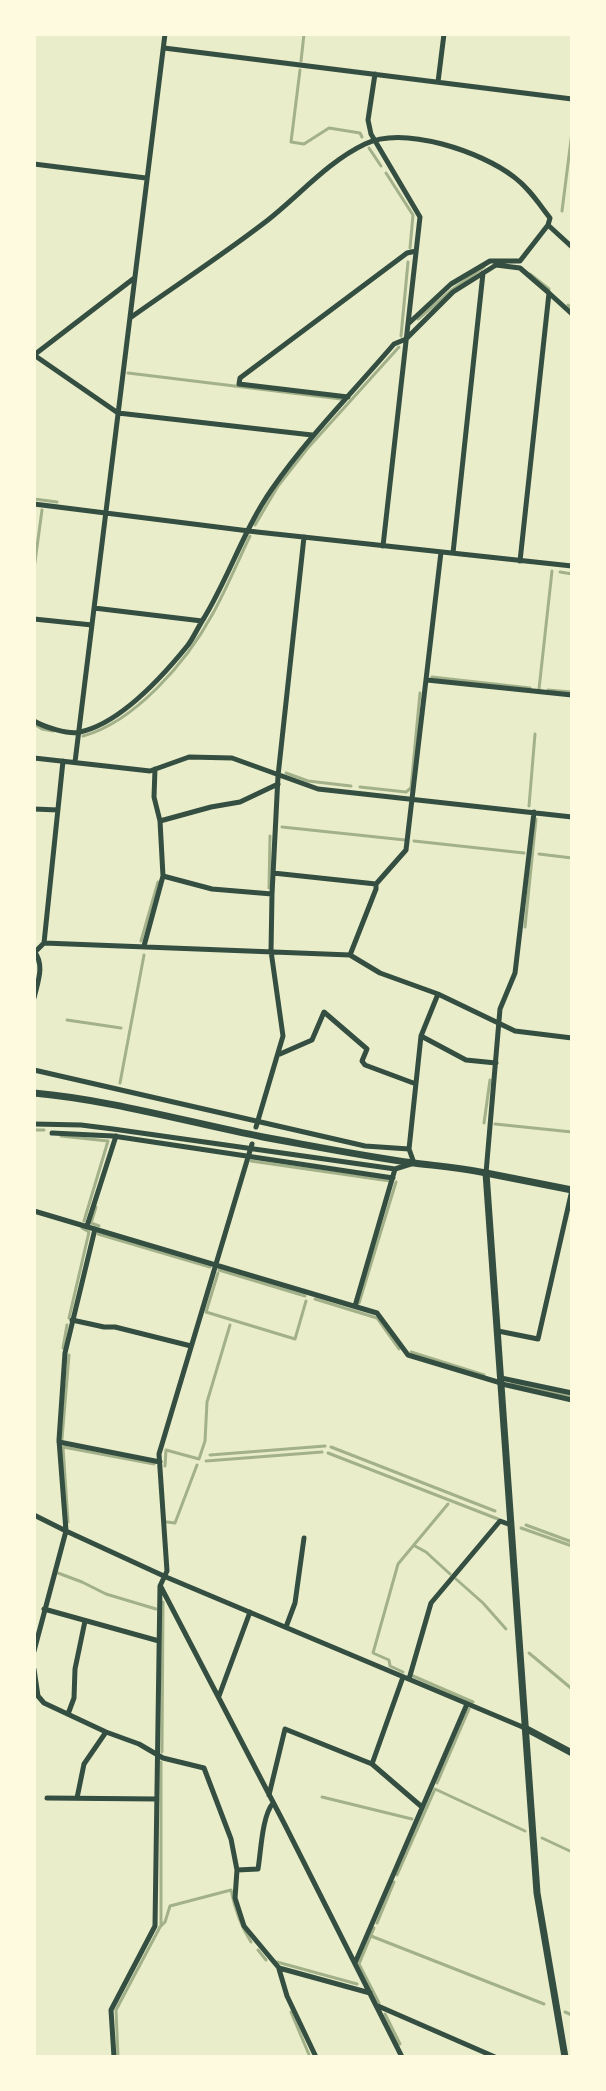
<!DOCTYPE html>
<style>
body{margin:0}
#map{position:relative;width:606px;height:2091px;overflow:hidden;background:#e9edc9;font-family:Lato,sans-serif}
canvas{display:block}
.frame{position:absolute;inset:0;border:36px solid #fefae0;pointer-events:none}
</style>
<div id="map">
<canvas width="606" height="2091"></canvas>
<div class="frame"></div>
</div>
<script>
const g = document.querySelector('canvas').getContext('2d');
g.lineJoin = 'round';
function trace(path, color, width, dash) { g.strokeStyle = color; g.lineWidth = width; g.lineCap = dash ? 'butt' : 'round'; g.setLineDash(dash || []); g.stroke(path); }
trace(new Path2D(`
 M301,61L304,34
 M300,70L291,142L304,144L329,128L360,133L362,137
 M369,148L381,166
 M386,173L413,215L410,248
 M562,211L572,132
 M530,274L549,289
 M568,305L572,309
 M418,319L453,289L484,267
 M401,336L408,262
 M128,373L341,399
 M34,499L57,502
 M255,525L278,486L307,449L399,347
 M34,569L42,510
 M560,572L572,574
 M432,677L530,688
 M539,689L552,571
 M548,690L572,692
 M34,724L42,729L53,731
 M83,736C135,722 187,661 212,615C226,590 237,563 250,536
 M286,773L308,781L351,786
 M360,787L406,792L411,788L420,693
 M529,806L535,734
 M282,827L405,840
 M414,841L524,853
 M539,854L572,858
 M269,888L270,836
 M525,927L536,819
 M141,941L158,882
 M67,1020L121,1028
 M120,1083L144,955
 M484,1123L490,1080
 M495,1124L572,1132
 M34,1130H44
 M61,1136L108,1141L84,1221
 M251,1161L390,1181
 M96,1207L91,1223L99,1226
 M98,1234L210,1267
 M219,1270L305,1296
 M218,1273L206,1312L295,1339L306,1301
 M315,1299L377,1318L399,1349
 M359,1303L396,1182
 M69,1318L89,1232L82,1228
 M63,1348L67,1325
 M411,1352L484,1375
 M512,1383L572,1396
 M62,1439L69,1355
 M331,1447L495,1511
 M328,1453L498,1519
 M210,1455L325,1446
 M206,1461L322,1452
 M165,1466L166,1450L199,1459L205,1441L207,1402L230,1325
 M68,1522L63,1447L154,1464
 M167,1522L175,1523L197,1465
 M526,1525L572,1542
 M521,1528L572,1546
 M415,1546L426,1552L450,1574
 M58,1573L82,1582L106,1594L156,1609
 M456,1579L483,1603L506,1629
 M529,1653L572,1689
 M403,1672L390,1666L389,1660L373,1653L398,1564L448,1504
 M413,1676L473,1702
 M162,1752L163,1602
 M161,1762V1926
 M437,1783L469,1709
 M322,1797L412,1819
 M542,1838L572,1852
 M397,1875L435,1789L525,1831
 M377,1923L394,1882
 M374,1928L359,1964L379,2003
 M371,1936L544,2004
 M258,1950L266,1960
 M277,1962L357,1984
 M291,2012L310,2057
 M565,2012L572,2015
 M385,2014L400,2044
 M118,2057L116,2010L160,1927L165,1922L170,1906L231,1890C235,1910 240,1925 251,1942`), '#a3b18a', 3);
trace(new Path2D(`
 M164,48L572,99
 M375,74L368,120L371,134L420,217L383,546
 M438,82L444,34
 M34,164L146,178
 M133,279L34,355L118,413L312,435
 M550,294L572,314
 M130,318C175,286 221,256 264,223C298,197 327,162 365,144C404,125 482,152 514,177C529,188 539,204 550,218L548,225L572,247
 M408,324L451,284L490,261H520L548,225
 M348,397L239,384L240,378L407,253L416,251
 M34,504L257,532L572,566
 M453,553L483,273
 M94,608L202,621
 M34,619L92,625
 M427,680L572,695
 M34,721C44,727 69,735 80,732C121,723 163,676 188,645C194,637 198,627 204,618C229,577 244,529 272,489C308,437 353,392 394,344L406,339L453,292L496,265L520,268L549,293L520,561
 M34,758L150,771L189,757L232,758L318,789L572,817
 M75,762L165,34
 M34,809L58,810
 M160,821L211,807L240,802L278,784
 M273,873L376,884
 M163,876L212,889L272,894
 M44,943L350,955L380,973L438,994L515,1031L572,1038
 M144,946L163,876L160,821L154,797L155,769
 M34,951C45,965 38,981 34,998
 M35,952L44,943L63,761
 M350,955L376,889V884L406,850L441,552
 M421,1036L466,1060L496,1063
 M280,1054L312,1040L324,1012L367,1049L362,1061L365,1065L416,1084
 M34,1070L365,1146L409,1149L414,1163L395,1169L113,1129L81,1125L34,1124
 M256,1127L283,1036L271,951L272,894L278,776L304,537
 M52,1133L113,1136L393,1178
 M409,1149L421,1036L438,994
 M486,1173L500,1009L515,973L534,812
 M34,1211L377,1313L408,1355L501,1383
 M87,1226L116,1136
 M355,1306L395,1169
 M72,1320L104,1327H115L191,1346
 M498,1331L538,1339L572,1190
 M501,1378L572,1393
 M502,1384L572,1400
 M59,1442L160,1462
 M34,1515L66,1531L166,1577L525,1728
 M161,1587L285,1825L402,2057
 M44,1609L159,1641
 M286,1627L295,1603L304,1538
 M34,1651L66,1531L59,1440L65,1353L95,1229
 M34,1669L38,1696L44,1703L106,1732L139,1744L163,1758L204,1768L231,1839L237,1870L235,1898L244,1926L279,1968L370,1993
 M409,1679L431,1603L500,1521L511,1525
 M219,1696L250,1612
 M68,1714L74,1698L75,1669L85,1621
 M372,1764L403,1677
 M269,1795L285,1729L372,1764L422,1807
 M47,1798L157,1799
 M77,1798L84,1764L106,1732
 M237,1870L258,1869C261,1851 262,1816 273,1803
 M355,1963L467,1704
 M279,1969L287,1996L316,2057
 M378,2006L495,2057
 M114,2057L111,2010L155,1926L160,1586L167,1571L159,1454L252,1144`), '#344e41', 5);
trace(new Path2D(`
 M486,1173L572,1190
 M525,1728L572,1753`), '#344e41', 7);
trace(new Path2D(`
 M34,1093C111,1100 187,1122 263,1137C313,1146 363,1156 414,1163C438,1166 462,1168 486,1173L537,1893L565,2057`), '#344e41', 7);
</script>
